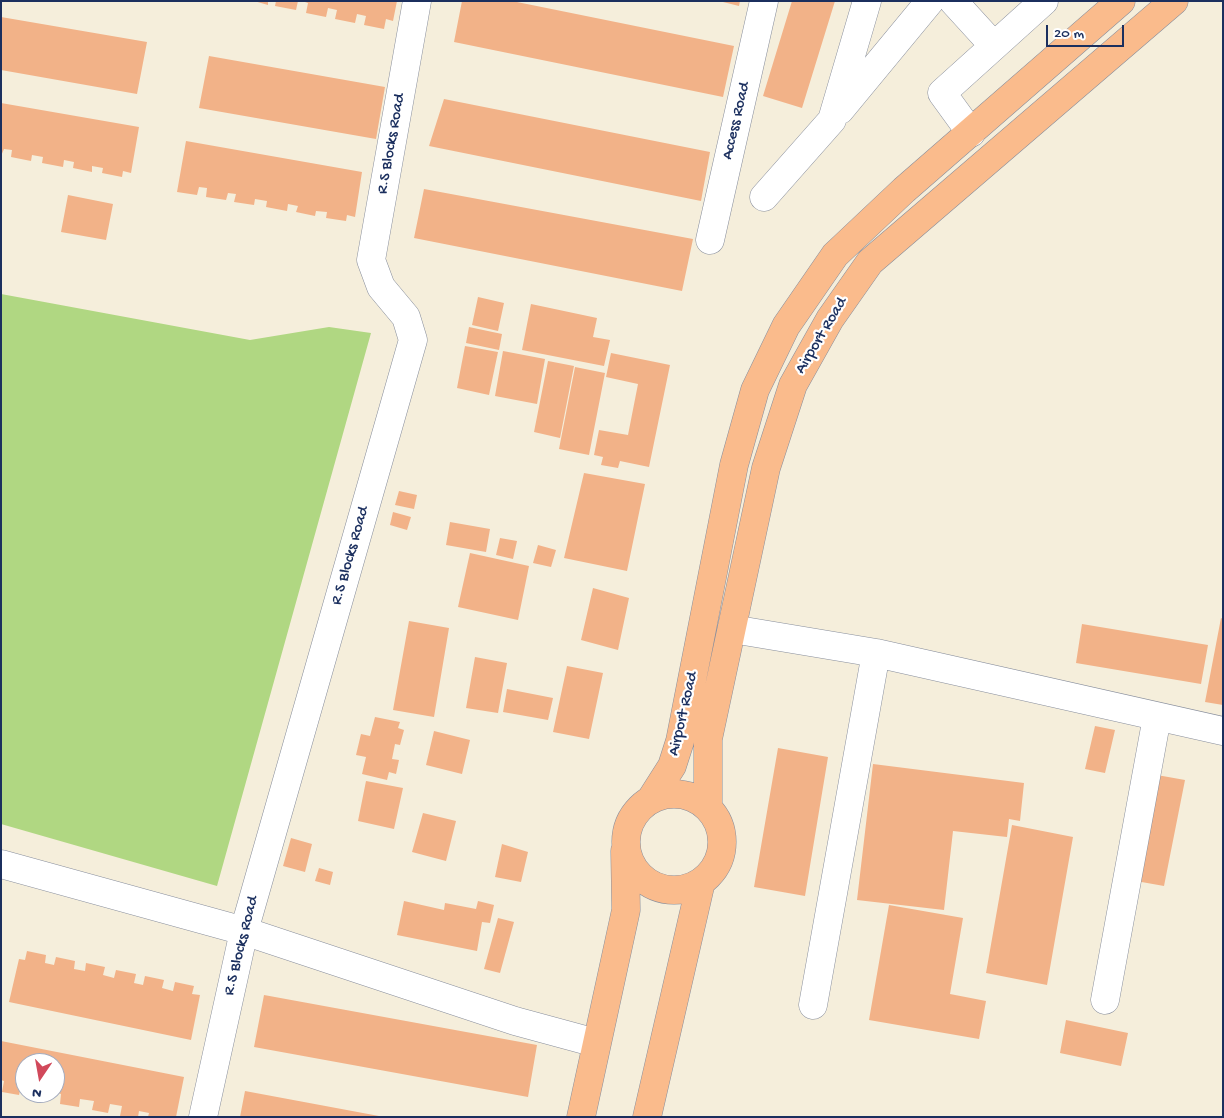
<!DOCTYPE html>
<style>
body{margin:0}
#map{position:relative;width:1224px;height:1118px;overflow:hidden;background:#f5eedb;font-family:"Gochi Hand",sans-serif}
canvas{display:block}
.frame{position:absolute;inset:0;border:2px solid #1b2f5e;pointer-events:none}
.north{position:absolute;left:15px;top:1053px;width:50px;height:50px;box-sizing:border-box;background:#fff;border:1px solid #a4acbf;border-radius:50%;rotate:192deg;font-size:14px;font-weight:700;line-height:20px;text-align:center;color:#1b2f5e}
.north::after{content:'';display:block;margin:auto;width:18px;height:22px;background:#d1495b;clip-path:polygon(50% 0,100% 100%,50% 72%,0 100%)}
.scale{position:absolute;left:1046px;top:25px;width:78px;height:22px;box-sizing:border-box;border:2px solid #1b2f5e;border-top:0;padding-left:6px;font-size:15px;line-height:18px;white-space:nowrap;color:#1b2f5e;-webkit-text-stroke:4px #fff;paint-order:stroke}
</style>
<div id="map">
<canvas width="1224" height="1118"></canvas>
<div class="frame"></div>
<div class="north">N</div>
<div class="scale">20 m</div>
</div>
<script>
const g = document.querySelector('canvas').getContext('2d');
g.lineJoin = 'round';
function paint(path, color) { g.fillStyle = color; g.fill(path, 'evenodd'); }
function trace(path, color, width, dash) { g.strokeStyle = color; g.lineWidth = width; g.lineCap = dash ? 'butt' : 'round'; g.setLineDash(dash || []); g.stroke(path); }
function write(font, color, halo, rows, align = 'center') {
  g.font = font + ' "Gochi Hand",sans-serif'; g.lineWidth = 4.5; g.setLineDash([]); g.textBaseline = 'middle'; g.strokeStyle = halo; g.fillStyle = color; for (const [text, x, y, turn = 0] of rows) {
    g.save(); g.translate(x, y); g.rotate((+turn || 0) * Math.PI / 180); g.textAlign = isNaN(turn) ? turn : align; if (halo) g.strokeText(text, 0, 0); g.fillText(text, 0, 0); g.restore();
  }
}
paint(new Path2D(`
 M1,294L250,340L329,327L371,333L217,886L1,824Z`), '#b0d782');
paint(new Path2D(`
 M254,1H268V5Z
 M276,1H298L296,10L275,6Z
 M302,1H397L393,21L386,19L384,29L364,25L366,16L357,14L355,23L335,19L337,10L328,8L326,17L306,13L308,3Z
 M462,1H512L734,46L723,97L454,42Z
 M719,1H740L739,6Z
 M792,1H835L802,108L763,96Z
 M1,17L147,42L137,94L1,70Z
 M209,56L385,87L376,139L199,108Z
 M444,99L710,152L701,201L429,146Z
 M1,103L139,127L131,173L123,171L122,177L102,173L103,168L92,166V172L73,168L74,162L64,160L63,167L42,163L43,157L32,155L31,161L11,157L12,150L4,149L1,156Z
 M186,141L362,172L355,217L347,215L346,221L326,218L327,212L316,211L315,216L296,212L298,206L288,204L287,211L266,207L267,201L255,199L254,205L234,202L236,194L228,193L226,200L206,197L207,188L199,187L197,195L177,192Z
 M424,189L693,239L682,291L414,238Z
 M68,195L113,204L106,240L61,232Z
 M478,297L504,303L498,331L472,325Z
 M531,304L597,318L593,337L610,340L604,366L522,350Z
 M469,327L502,334L499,350L466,343Z
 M465,346L498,352L489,395L457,388Z
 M503,351L545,359L537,404L495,396Z
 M611,353L670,365L649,467L620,461L618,468L601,465L603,457L594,455L599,430L628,435L638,384L606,377Z
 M548,361L574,366L560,438L534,432Z
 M575,367L605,373L589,455L559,449Z
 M584,473L645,484L627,571L564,558Z
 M399,491L417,495L414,509L395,505Z
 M393,512L411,517L407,530L390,525Z
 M450,522L490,529L486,552L446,545Z
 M500,538L517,541L513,559L496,555Z
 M538,545L556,550L551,567L533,563Z
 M470,553L529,566L518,620L458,607Z
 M593,588L629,598L618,650L581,640Z
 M1221,618L1223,619V705L1205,702Z
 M409,621L449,628L434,717L393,710Z
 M1082,624L1208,645L1201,684L1076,663Z
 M475,657L507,663L498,713L466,708Z
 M567,666L603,673L589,739L553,732Z
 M507,689L553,698L548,720L503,712Z
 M375,717L400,722L398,728L404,730L400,745L395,744L392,759L399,760L396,774L389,772L387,780L362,774L366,757L356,755L361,734L370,736Z
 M1095,726L1115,730L1105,773L1085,769Z
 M434,731L470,740L462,774L426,765Z
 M778,748L828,757L805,896L754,887Z
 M873,764L1024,783L1020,821L1009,819L1007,837L953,831L944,910L857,900Z
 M1157,775L1185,780L1164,886L1136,881Z
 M366,781L403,788L394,829L358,821Z
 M423,813L456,821L446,861L412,852Z
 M1012,825L1073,837L1047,985L986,973Z
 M291,838L312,844L305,872L283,866Z
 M502,844L528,852L521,882L495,877Z
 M319,868L333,872L330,885L315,881Z
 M404,901L444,910L445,903L476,909L478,901L494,905L490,923L482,922L477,951L397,935Z
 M889,905L963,918L950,994L986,1001L979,1039L869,1020Z
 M498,918L514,922L500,973L484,969Z
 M27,951L46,955L45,963L54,965L56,957L75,961L74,969L85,971L86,963L105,967L103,975L114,978L116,970L136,974L134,983L143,985L145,976L164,980L162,988L173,991L175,982L194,986L192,994L200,995L191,1040L9,1002L19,959L25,960Z
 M264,995L537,1045L528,1097L254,1047Z
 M1066,1020L1128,1033L1121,1066L1060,1053Z
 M1,1041L184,1077L176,1117H148L149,1113L139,1111L138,1117H126L120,1116L122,1106L110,1104L108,1113L92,1110L94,1101L80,1099L79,1107L60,1104L61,1094L55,1092V1063H25V1087L21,1086L19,1095L2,1092L4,1081L1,1080Z
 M245,1091L379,1116L378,1117H240Z
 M31,1093H51L49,1101L30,1098Z`), '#f2b288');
const minor = new Path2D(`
 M953,1L994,46
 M840,110L930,1
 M971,133L942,93L1044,1
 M764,197L832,120L867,1
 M710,240L764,1
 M732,629L876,653L1223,731
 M1,864L244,931L515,1021L596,1043
 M1105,1000L1157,717
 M813,1005L876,653
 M203,1117L244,931L413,340L406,317L381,287L371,260L417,1`);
const major = new Path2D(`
 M626 842a48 48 0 1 1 96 0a48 48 0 1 1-96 0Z
 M651,799L672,766L680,741L734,465L755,390L786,326L835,255L904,190L1121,1
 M708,807V739L766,468L793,385L830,319L870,262L1174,1
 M581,1117L626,910L625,851
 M647,1117L701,882`);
trace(minor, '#888e9c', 29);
trace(major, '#888e9c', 29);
trace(minor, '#fff', 28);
trace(major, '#fabb8c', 28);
write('16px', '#1b2f5e', '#fff', [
 ["Access Road",737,121,-77],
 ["R.S Blocks Road",392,144,-80],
 ["Airport Road",822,336,-59],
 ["R.S Blocks Road",351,556,-74],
 ["Airport Road",684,714,-77],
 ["R.S Blocks Road",242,946,-76]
]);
</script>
